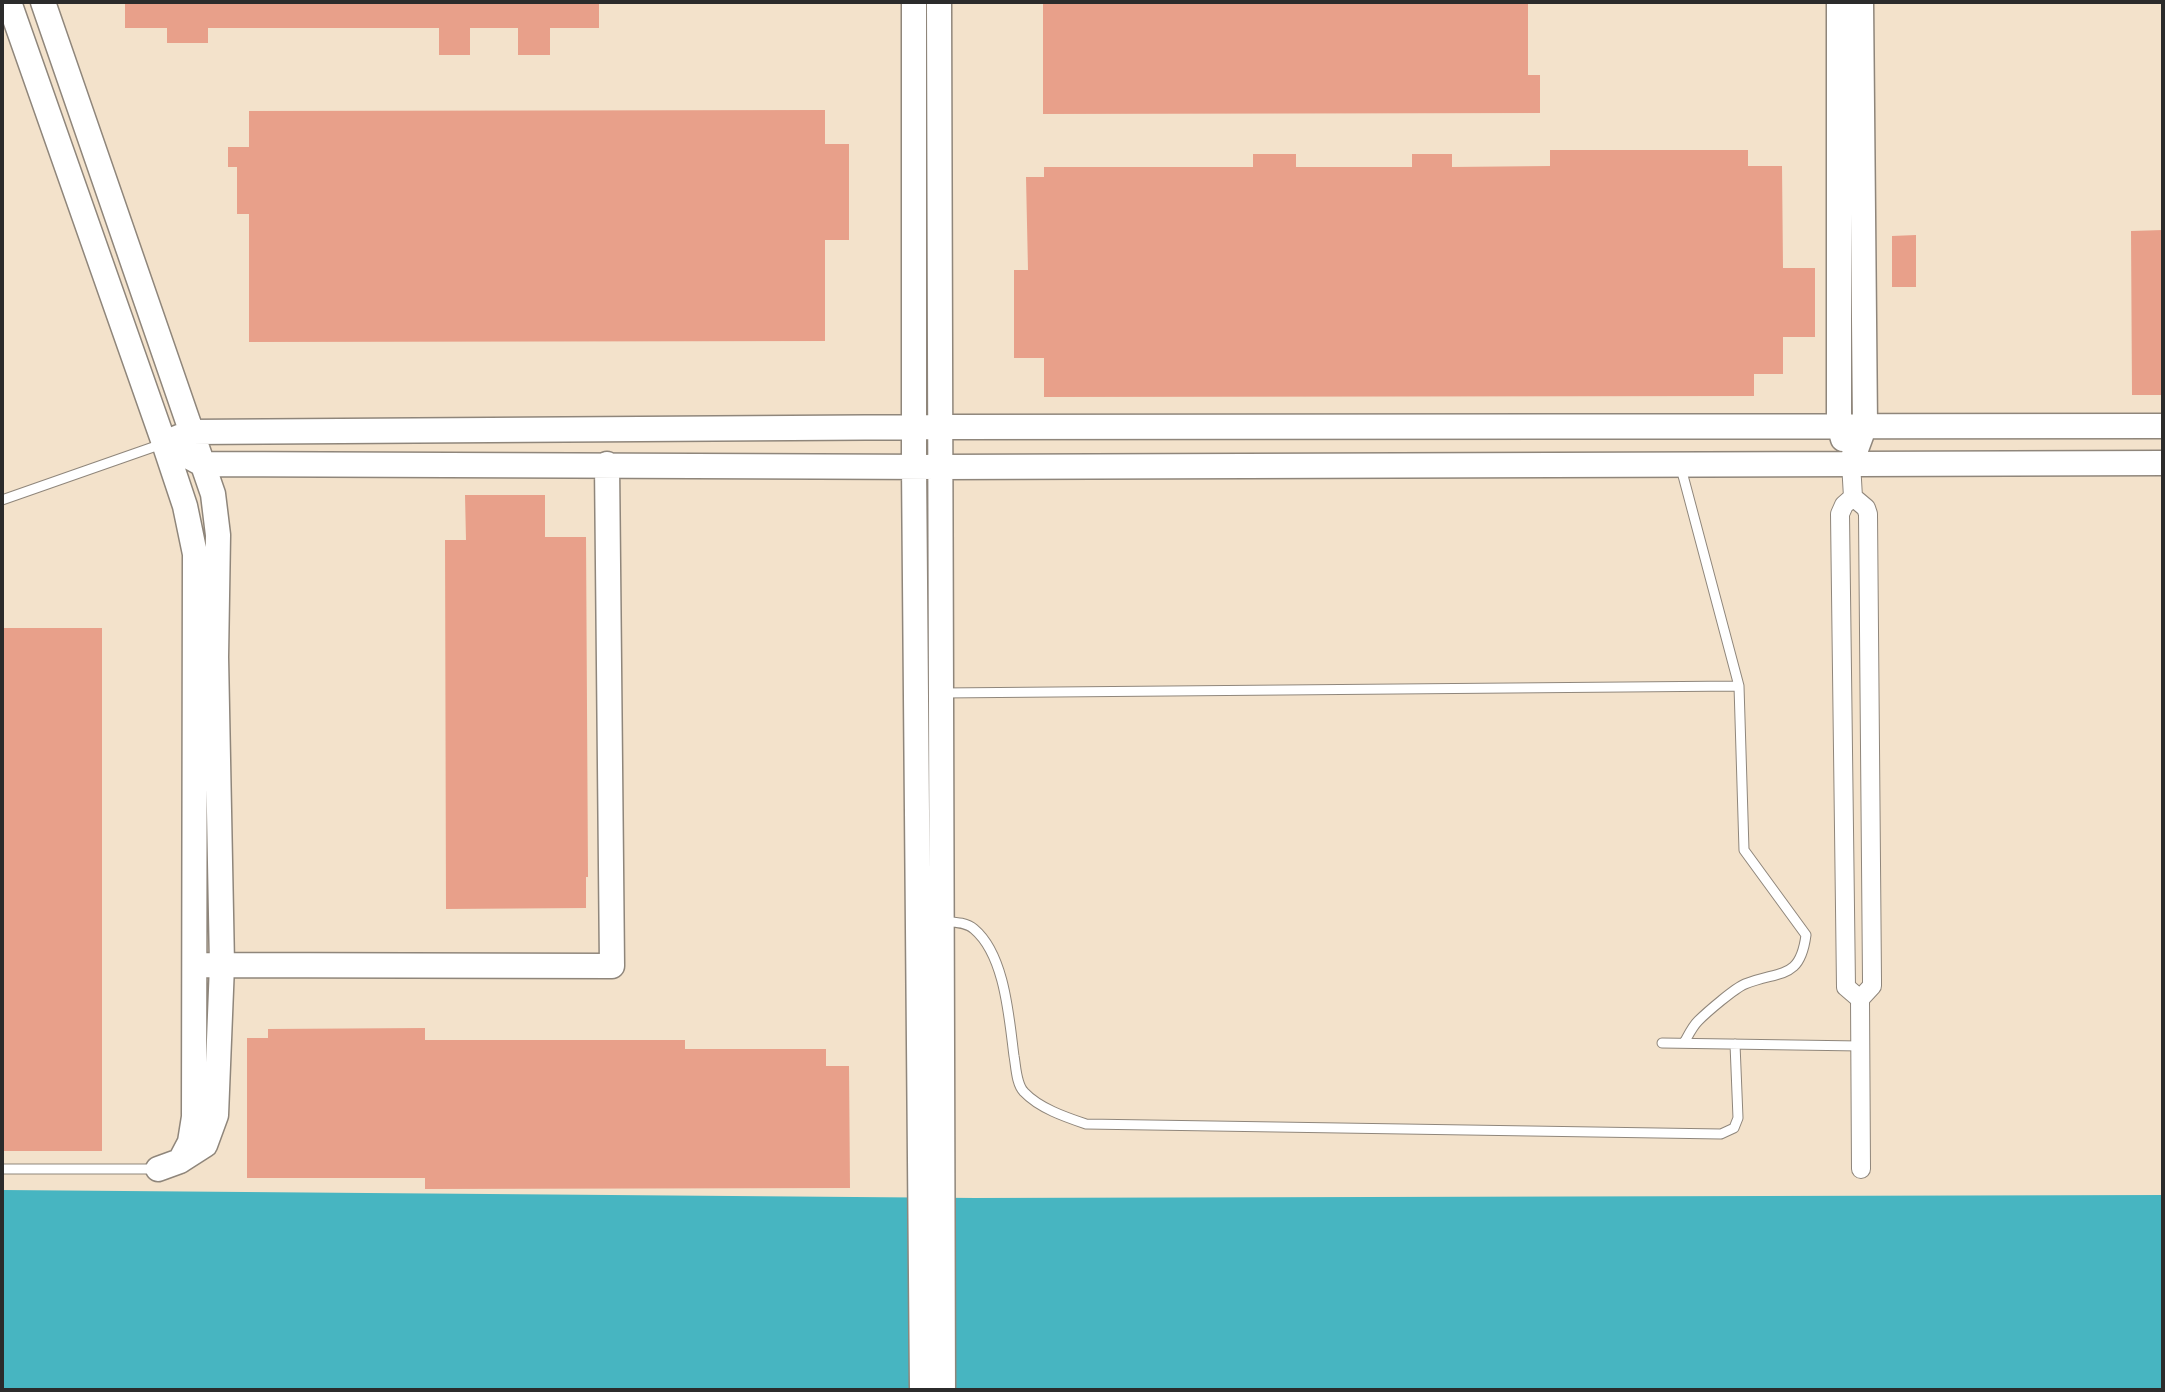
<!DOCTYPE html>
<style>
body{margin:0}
#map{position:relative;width:2165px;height:1392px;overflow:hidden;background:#f3e2cb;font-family:"IM FELL Double Pica",serif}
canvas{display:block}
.frame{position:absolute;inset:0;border:4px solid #2b2b2b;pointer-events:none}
</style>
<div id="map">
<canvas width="2165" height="1392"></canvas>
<div class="frame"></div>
</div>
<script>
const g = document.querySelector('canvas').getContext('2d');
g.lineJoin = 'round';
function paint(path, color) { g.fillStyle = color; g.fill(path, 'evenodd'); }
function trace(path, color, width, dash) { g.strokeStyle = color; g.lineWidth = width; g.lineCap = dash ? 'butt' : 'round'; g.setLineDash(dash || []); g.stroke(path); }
paint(new Path2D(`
 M2,1190L976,1198L2163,1195V1390H2Z`), '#47b5c1');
paint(new Path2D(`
 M125,2H599V28H550V55H518V28H470V55H439V28H208V43H167V28H125Z
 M1043,2H1528V75H1540V113L1043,114Z
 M825,110V144H849V240H825V341L249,342V214H237V167H228V147H249V111Z
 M1550,150H1748V166H1782L1783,268H1815V337H1783V374H1754V396L1044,397V358H1014V270H1028L1026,177H1044V167H1253V154H1296V167H1412V154H1452V167L1550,166Z
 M2163,230V395H2132L2131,231Z
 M1916,235V287H1892V236Z
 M465,495H545V537H586L588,877H586V908L446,909L445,540H466Z
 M2,628H102V1151H2Z
 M425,1028V1040H685V1049H826V1066H849L850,1188L425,1189V1178H247V1038H268V1029Z`), '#e8a08a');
const lane = new Path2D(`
 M1681,468L1739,686L1744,850L1806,935C1800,980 1781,970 1745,984C1735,988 1707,1012 1698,1021C1692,1027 1688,1036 1684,1043
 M2,500L162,444
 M942,693L1739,686
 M943,921C953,922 966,922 974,929C1005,955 1009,1018 1014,1056C1016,1066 1016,1084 1024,1092C1039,1108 1065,1117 1086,1124L1721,1134L1734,1128L1738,1118L1735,1044
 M1662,1043L1860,1046
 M2,1169H157`);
const street = new Path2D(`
 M1851,463L1853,497L1866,508L1868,514L1872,980V986L1860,999L1861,1169
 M1853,497L1844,505L1840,514L1846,987L1860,999`);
const secondary = new Path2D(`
 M9,2L164,443L185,506L195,554L194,1117L190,1142L180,1161
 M43,2L213,494L218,535L216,657L222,965L216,1115L205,1145L180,1161L158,1169
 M914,2V466L922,1390
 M939,2L943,1390
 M1839,2V425L1843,439
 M164,443L202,464L940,467L2163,463
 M164,443L191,432L940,427L2163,426
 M1851,463L1865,425L1861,2
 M206,965L612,966L607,464`);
trace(lane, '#8f867b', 11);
trace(street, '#8f867b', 20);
trace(secondary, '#8f867b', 27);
trace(lane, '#fff', 9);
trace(street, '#fff', 18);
trace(secondary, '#fff', 24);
</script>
